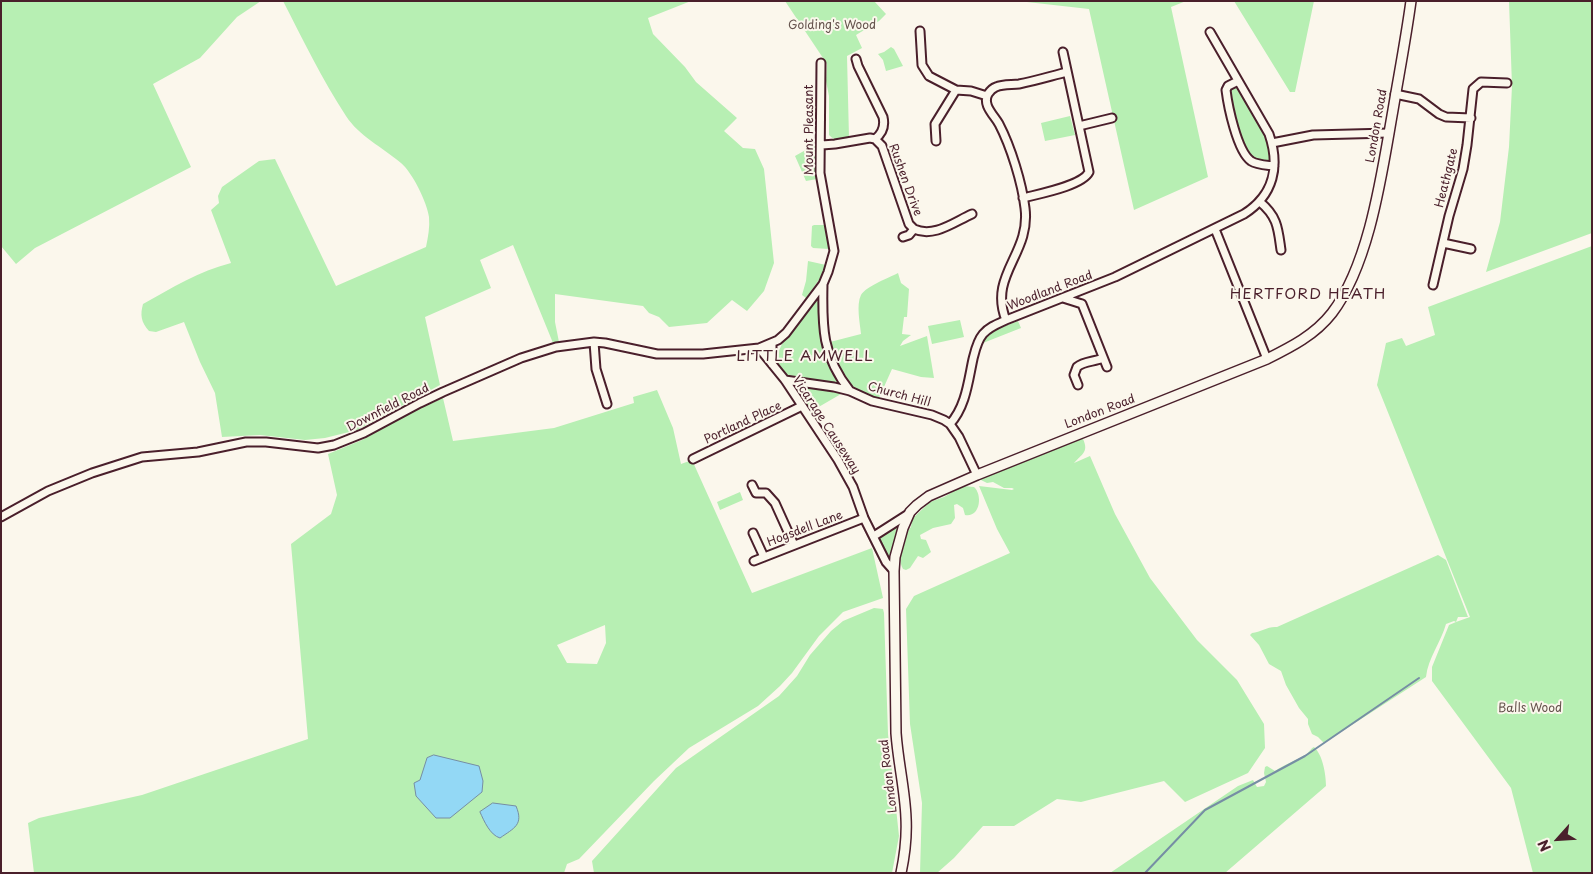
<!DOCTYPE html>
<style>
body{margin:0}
#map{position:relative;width:1593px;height:874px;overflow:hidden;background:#fbf7ec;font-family:"Playpen Sans",sans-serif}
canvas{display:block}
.frame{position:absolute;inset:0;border:2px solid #4a1f2b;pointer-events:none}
.north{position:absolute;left:1533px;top:814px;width:50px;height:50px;-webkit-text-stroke:4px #fbf7ec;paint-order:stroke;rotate:244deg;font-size:14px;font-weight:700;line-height:20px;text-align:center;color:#4a1f2b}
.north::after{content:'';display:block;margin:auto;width:18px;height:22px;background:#4a1f2b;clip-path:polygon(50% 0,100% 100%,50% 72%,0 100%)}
</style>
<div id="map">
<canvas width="1593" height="874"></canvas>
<div class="frame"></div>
<div class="north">N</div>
</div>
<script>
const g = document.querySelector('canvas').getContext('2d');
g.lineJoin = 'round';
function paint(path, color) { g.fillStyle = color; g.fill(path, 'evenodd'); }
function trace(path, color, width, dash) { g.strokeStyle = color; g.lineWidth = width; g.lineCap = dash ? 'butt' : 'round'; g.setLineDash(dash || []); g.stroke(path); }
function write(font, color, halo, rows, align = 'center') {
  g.font = font + ' "Playpen Sans",sans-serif'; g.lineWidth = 4; g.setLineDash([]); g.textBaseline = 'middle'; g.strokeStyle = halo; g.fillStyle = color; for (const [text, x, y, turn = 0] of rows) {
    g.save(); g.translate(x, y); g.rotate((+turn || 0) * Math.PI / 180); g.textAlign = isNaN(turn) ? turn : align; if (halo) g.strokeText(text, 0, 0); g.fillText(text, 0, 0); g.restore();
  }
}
paint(new Path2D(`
 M1,1H261L237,17L200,58L153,84L191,167L35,248L16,264L1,246Z
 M283,1H691L648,18L653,34L685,67L696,82L737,118L724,131L743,148L755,149L764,169L774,263L764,291L747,311L732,300L707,323L669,327L659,317L649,313L643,306L555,294V322L559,342L553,343L513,245L480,260L491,288L425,317L440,385L357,430L325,438L305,440L260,435L222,437L215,393L200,362L184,322L156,332L149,331C141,322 140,315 143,304C172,288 199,271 231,263L211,210L219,203L218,196L222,187L259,161L275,159L336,286L426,247C428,237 430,227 429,217C427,202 412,172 401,163C382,147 359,136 346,116C322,79 303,40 283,1Z
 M785,1H874L886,14L879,21L856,35L862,48L847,56L849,138C841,140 835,142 829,135V96L826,81L827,64Z
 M1018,1H1186L1171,7L1208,177L1134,210L1089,9Z
 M1234,1H1314L1295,92H1290Z
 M1509,1H1592V233L1486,272L1500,222L1509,147L1512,86Z
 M891,47L894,49L903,66L886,71L883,60L878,54L884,52Z
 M1234,86L1238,87L1266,134L1272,155L1268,162L1255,161L1245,152L1229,89Z
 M1070,116L1075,135L1045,141L1041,123Z
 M818,143L817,179L806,181L795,156Z
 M814,225H826L829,249L813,248L811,246L812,226Z
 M1592,246V873H1533L1511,788L1432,681V667L1449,625L1456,622L1454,621L1446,624C1441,642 1428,658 1426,677L1324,743L1318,737L1312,734L1308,724V719L1299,708L1286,685L1281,671L1269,664L1259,645L1250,635L1252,633C1261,632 1268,626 1277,627L1438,555L1446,560L1468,617H1458L1456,622L1470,617L1377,385L1386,343L1402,338L1406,346L1435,335L1428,307Z
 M808,261L826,265L821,277L806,298L802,295L806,281Z
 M898,273L901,283L909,289L907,317H904L902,334L911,335L903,341L900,346L927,336L934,378L921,377L892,369L879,398C873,398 869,395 864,393C840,381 838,366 830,342L861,334C860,323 856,305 861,295C866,286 889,278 898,273Z
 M815,300L818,302C822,313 819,326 822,337C825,354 838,370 840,385C825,383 807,383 793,378C764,366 781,345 793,328C800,319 806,308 815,300Z
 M960,320L964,337L932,344L928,326Z
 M1018,321L1021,328L983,343C989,330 1006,326 1018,321Z
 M798,385L814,386L839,391L841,394L810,412L795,390Z
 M657,390L673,428L681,464L692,460L752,593L872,548L883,598L843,612L819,636L792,673L780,686L758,706L689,748L654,781L579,859L567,864L564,873H34L28,823L39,818L142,795L308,739L291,544L331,514L337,495L328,454L362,440L403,416L443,398L453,441L554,428L634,403L633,397ZM605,625L606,643L597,664L567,663L557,645Z
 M1077,437L1083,439C1089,452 1082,454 1074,463L1090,456L1115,514L1150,578L1197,640L1237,680L1264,724L1265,748L1248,773L1185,802L1164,781L1081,802L1057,799L1014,826H983L954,858L937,873H920L922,803L910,724L906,609L914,596L1010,553L997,529L979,486L1012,490L1014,489L1012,488H1004L993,482L987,483L981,480V477L1061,447L1065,443L1069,444L1074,438Z
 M963,486L974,487C983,495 980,518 965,515L963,508L957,504L954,505L955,518L951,524L933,528L920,535L921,539L926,540L931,552L923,558L918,556L910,568L906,570L903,569C896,556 907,546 906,533L911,527L912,519L930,502L944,497Z
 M740,492L743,500L720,510L717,502Z
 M899,523H900L893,548L891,561H889L878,537Z
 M874,608L883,609L884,613L888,734L899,836L892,873H594L592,861L676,768L779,696L797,676L810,655L831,631L843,621Z
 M1314,747C1323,755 1326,775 1326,786L1225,873H1110L1238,786L1253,780L1257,787L1264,786L1266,782L1264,773L1265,767L1267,766L1275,771C1285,764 1295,761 1305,755C1309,753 1310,749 1314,747Z`), '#b7efb3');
const water = new Path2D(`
 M434,755L479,766L483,781L482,792L450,818H436L416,796L414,783L420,780L427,758Z
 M493,803L516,806C524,825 514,828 500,838C490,835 484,821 480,812Z`);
paint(water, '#93d8f5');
trace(water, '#768ea4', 1);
trace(new Path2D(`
 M1145,873L1205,810L1305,756L1419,678`), '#768ea4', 2);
const street = new Path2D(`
 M920,31L922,65L929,76L956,90L971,91L987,96
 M856,59L858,66L883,117C885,126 883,133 875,139
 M1238,81L1228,86L1226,90C1228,106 1237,151 1251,161C1257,165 1266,165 1274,166
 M1395,94L1419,99L1439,114L1446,117L1471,118
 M1079,126L1112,118
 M936,141L935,124L956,90
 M1272,143L1313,135L1389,133
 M822,145L835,144L870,138L875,139L882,146L909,224L914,229
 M1023,198C1038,194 1082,186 1089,172L1063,52
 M1260,202C1278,217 1278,229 1281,250
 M1215,229L1267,359
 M903,237L909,235L914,229C934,238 954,222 972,214
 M1443,243L1471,249
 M823,284C822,327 822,356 850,391
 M1433,285L1449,216L1463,169L1467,145L1473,89L1481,82L1507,83
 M1063,298L1082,304
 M1082,304L1107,367
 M1006,320C988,275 1031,254 1025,208C1022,183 1011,147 999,124C994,115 982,105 988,94C990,91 993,88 996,87C1003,84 1012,85 1019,84C1035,81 1051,76 1067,72
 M594,342L596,369L607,404
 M772,343V364
 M759,348L785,380L838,460L853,487L864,518L886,562L894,571
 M785,380L834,387L850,391L872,401L932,415L944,420L950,424L959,437L977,475
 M1078,385L1074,375L1077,367C1084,361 1094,362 1103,358
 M950,424C966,406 968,382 973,359C975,351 977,341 983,334C989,327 997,324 1006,320L1115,277L1244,214C1274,195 1280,166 1269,134L1210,32
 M693,459L802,406
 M752,485L756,493H766L775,503L794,545
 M1,517L48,491L92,473L142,457L198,452L246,442H266L318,448L334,445L364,433L420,403L443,392L521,358L556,347L594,342L605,343L657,354H703L759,348L778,340L786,333L823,284L828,272L834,251L820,173L821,63
 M753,533L764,557
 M874,536L910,513
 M754,561L864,518`);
const secondary = new Path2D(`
 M901,873C905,854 907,837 906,818C905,790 898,762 896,733L894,571L895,557L903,528L910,512L917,505L929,496L977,475L1267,359C1291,347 1315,335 1332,313C1370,263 1382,172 1393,110C1399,74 1406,38 1411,1`);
trace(street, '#4a1f2b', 11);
trace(secondary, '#4a1f2b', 12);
trace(street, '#fbf7ec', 7);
trace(secondary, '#fbf7ec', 9);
write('12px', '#65534d', '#fbf7ec', [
 ["Golding's Wood",832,26],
 ["Balls Wood",1530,709]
]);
write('12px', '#4a1f2b', '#fbf7ec', [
 ["London Road",1377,126,-80],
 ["Mount Pleasant",810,130,-90],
 ["Heathgate",1447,178,-76],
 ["Rushen Drive",905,180,70],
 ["Woodland Road",1050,291,-21],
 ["Church Hill",899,395,15],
 ["Downfield Road",388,408,-27],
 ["London Road",1100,412,-21],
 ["Portland Place",743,423,-25],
 ["Vicarage Causeway",826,425,57],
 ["Hogsdell Lane",805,529,-21],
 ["London Road",889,776,-97]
]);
g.letterSpacing = '1px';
write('15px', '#4a1f2b', '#fbf7ec', [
 ["HERTFORD HEATH",1308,295],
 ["LITTLE AMWELL",805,357]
]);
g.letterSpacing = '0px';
</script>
